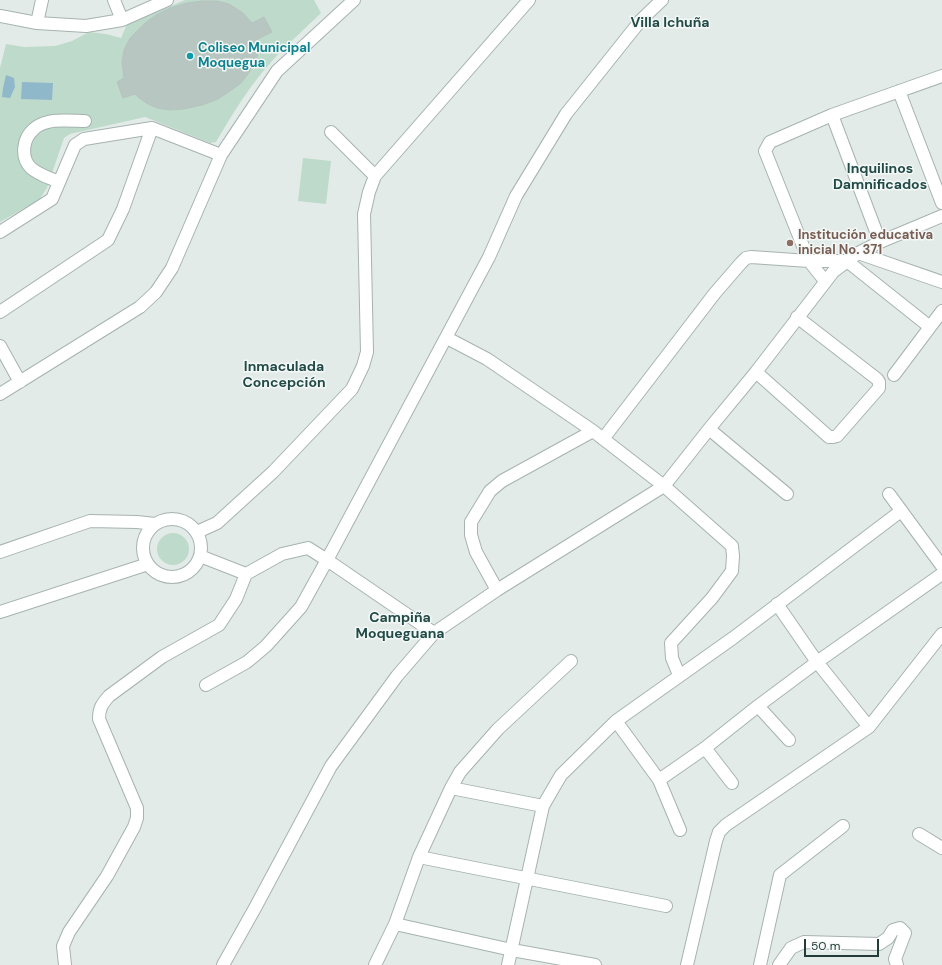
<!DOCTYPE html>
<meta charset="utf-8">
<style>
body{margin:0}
#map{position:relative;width:942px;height:965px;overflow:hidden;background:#e3ebe9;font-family:"DM Sans",sans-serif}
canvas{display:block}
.scale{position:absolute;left:804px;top:939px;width:75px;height:18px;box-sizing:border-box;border:2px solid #243b38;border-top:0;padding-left:5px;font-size:12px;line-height:14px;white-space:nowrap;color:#243b38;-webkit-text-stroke:3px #f3f8f6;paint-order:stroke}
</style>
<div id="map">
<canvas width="942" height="965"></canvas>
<div class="scale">50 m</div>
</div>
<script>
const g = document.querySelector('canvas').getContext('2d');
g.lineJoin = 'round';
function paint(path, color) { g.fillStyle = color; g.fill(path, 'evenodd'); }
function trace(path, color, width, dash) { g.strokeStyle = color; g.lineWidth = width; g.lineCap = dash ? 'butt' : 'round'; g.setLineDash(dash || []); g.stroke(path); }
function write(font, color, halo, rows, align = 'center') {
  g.font = font + ' "DM Sans",sans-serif'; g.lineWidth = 3; g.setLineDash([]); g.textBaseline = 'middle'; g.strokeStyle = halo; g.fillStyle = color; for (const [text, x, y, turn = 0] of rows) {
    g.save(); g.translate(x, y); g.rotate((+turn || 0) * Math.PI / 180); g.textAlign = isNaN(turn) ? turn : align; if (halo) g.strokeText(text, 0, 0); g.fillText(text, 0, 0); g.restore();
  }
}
paint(new Path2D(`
 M185,0H314L321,13C305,29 287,44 272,61C250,85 233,113 216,142L210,143L145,117L70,134L64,138L47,188L39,200L0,222V68L6,44L24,47L55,46L72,41L89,32L106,34L121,38L127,24Z
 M303,158L331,161L326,204L298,201Z
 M157 549a16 16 0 1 1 32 0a16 16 0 1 1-32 0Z`), '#bedaca');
paint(new Path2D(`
 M6,75L14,78L15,87L10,98L2,97L3,88Z
 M22,82L53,83L52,100L21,99Z`), '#90b8cb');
const building = new Path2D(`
 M203,1H217L229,4L243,13L252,23L264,17L272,32L258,39V51L256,62L250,71L241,83L230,91L218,99L202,105L184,109L170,110L157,108L148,104L139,98L135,94L123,98L117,82L124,78L122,62L124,50L130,38L145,23L156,15L170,8L187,3Z`);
paint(building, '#b8c6c2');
trace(building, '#b6c4c0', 1);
const minor = new Path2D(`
 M114,0L122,20
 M0,16L37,23L86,26L122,20L167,0
 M37,23L42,0
 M899,91L942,203
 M832,115L880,242
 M331,132L375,176
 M59,182C50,178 39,175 31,168C20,157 23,138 34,129C37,126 44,123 48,122C55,119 77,121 85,121
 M0,232L52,199L75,145L84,139L152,128L221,155
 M858,253L942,282
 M825,281L809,261L765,151L770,142L832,115L942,76
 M0,312L108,240L123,209L152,128
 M447,338L487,359L593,431L664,486L732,546L733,556L732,571L712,598L671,643L672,658L679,675
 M0,346L20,382
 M756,372L829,437H833L837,436L879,388V382L877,379L797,317
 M894,375L942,311
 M0,394L140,307L156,292L172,268L221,155L277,71L354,0
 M709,429L787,494
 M603,439L715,293L741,263L746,258L751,257L809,261H847L930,327
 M889,494L942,566
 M143 548a29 29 0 1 1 58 0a29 29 0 1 1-58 0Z
 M197,532L217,523L273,472L352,389L363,366L367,352L364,214L369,192L375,176L529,0
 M0,552L90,521L137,522L155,524
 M200,556L246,574
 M497,590L476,552L471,535V522L490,491L502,481L593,431
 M777,604L817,662L869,727
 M0,612L148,564
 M206,685L247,662L266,646L301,607L327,560L489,257L516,196L566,114L641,20L662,0
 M758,706L789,740
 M616,721L659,780L680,830
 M705,748L732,783
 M659,780L705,748L758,706L817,662L942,574
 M451,788L543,806
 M919,834L942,848
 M419,857L666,906
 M395,924L512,950L595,965
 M65,965L63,946L69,932L107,876L134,827L137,818V808L99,719C99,708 102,704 109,696L162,657L219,625L236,599L246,574L282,554L308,548L327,560L434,633
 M223,965L255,908L331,766L397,676L434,633L497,590L664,486L709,429L756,372L833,272L858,253L880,242L942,216
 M375,965L395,924L419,857L451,788L460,772L498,729L571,661
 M508,965L543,806L561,775L616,721L733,638L901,511
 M687,965L716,841L719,832L726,825L869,727L942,634
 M760,965L780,875L843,826
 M779,965L791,948L804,942L879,944L888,938L893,930L900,928L905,933L895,959L897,965`);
trace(minor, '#a6b3b0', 14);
trace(minor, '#fff', 12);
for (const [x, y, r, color] of [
 [190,56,4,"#0f9aa8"],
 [790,243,4,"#8d6e63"]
]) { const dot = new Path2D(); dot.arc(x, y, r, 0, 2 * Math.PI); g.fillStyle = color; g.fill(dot); trace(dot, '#f3f8f6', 1.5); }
write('bold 13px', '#0d838f', '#f3f8f6', [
 ["Coliseo Municipal",198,49],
 ["Moquegua",198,64]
], 'left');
write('bold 13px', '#785e54', '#f3f8f6', [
 ["Institución educativa",798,236],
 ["inicial No. 371",798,251]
], 'left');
write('bold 14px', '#224b47', '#f3f8f6', [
 ["Villa Ichuña",670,23],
 ["Inquilinos",880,169],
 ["Damnificados",880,185],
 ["Inmaculada",284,367],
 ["Concepción",284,383],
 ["Campiña",400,618],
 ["Moqueguana",400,634]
]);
</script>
